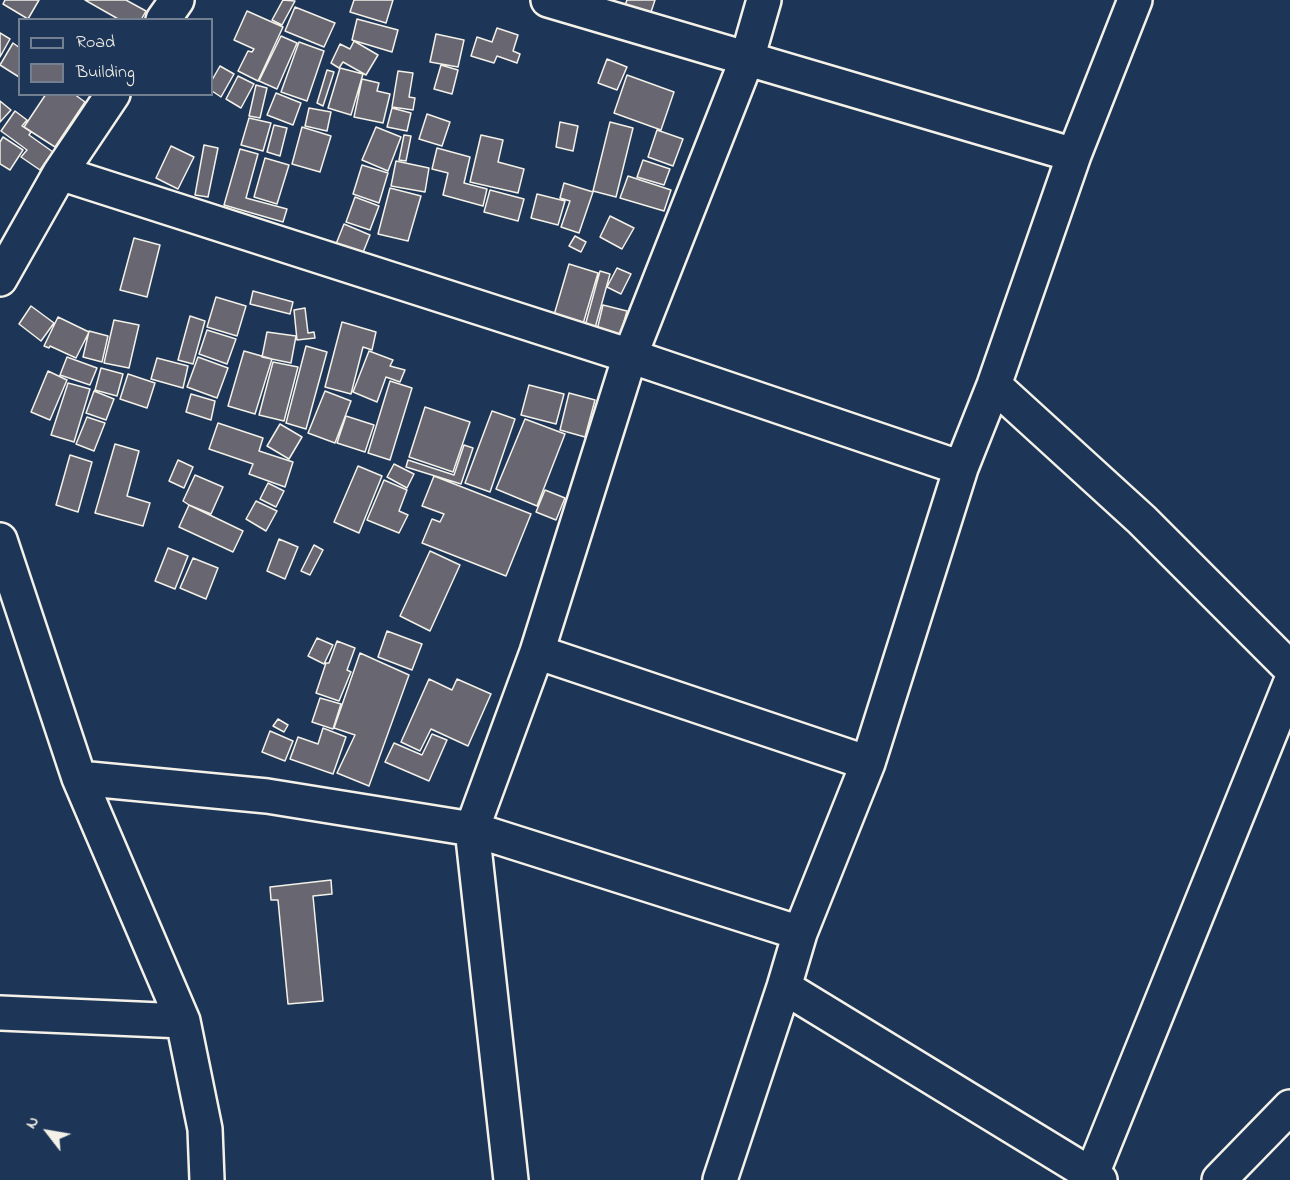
<!DOCTYPE html>
<style>
body{margin:0}
#map{position:relative;width:1290px;height:1180px;overflow:hidden;background:#1d3557;font-family:"Indie Flower",sans-serif}
canvas{display:block}
.legend{position:absolute;left:18px;top:18px;width:195px;height:78px;box-sizing:border-box;background:#1d3557;border:2px solid #738091;margin:0;padding:8px 10px;list-style:none;font-size:18px;color:#f4f1e8}
.legend li{display:flex;align-items:center;gap:12px;height:30px}
.legend b{width:30px;border:2px solid #738091}
.north{position:absolute;left:18px;top:1102px;width:60px;height:60px;-webkit-text-stroke:4px #1d3557;paint-order:stroke;rotate:301deg;font-size:16px;font-weight:700;line-height:24px;text-align:center;color:#f4f1e8}
.north::after{content:'';display:block;margin:auto;width:21px;height:27px;background:#f4f1e8;clip-path:polygon(50% 0,100% 100%,50% 72%,0 100%)}
</style>
<div id="map">
<canvas width="1290" height="1180"></canvas>
<ul class="legend">
<li><b style="height:8px;background:#1d3557"></b>Road</li>
<li><b style="height:16px;background:#676671"></b>Building</li>
</ul>
<div class="north">N</div>
</div>
<script>
const g = document.querySelector('canvas').getContext('2d');
g.lineJoin = 'round';
function paint(path, color) { g.fillStyle = color; g.fill(path, 'evenodd'); }
function trace(path, color, width, dash) { g.strokeStyle = color; g.lineWidth = width; g.lineCap = dash ? 'butt' : 'round'; g.setLineDash(dash || []); g.stroke(path); }
const building = new Path2D(`
 M5,0H39L28,19L3,4Z
 M85,0H126L146,11L141,20H120Z
 M283,0L295,1L282,25L272,20Z
 M354,0H393L386,23L350,12Z
 M627,0H655L651,12L625,5Z
 M295,7L335,23L324,47L285,31Z
 M247,11L283,27L258,81L238,71L248,51L252,52L254,49L234,40Z
 M357,19L398,30L392,52L352,40Z
 M497,28L518,35L513,51L520,54L517,63L497,56L494,63L471,56L477,37L492,42Z
 M0,33L10,39L0,57Z
 M436,34L464,40L458,67L430,62Z
 M281,36L297,43L277,89L259,81Z
 M354,41L378,55L366,75L343,62L339,68L331,63L340,44L350,49Z
 M299,42L324,51L307,101L281,92Z
 M13,43L20,48L19,77L0,65Z
 M607,59L627,67L617,90L598,83Z
 M441,65L458,70L452,94L434,89Z
 M220,66L234,74L221,97L212,91V80Z
 M340,68L363,74L351,115L328,108Z
 M327,70L334,72L323,106L317,103Z
 M398,71L413,73L409,97L415,98L413,110L392,107Z
 M627,75L674,92L661,130L614,113Z
 M238,76L254,84L241,108L226,99Z
 M362,79L379,83L377,91L390,94L383,123L354,117Z
 M256,85L267,88L260,118L249,116Z
 M276,93L301,103L293,125L267,115Z
 M46,94H74L85,102L55,147L24,127Z
 M0,101L11,110L0,122Z
 M309,108L331,112L327,131L305,126Z
 M392,108L411,113L407,131L387,127Z
 M15,111L27,120L22,126L31,132L29,135L53,152L40,170L21,157L27,150L1,131Z
 M427,114L450,122L442,146L419,139Z
 M249,118L271,123L263,151L241,145Z
 M560,122L578,126L573,151L556,147Z
 M610,122L633,128L616,197L593,191Z
 M274,125L287,128L280,156L267,152Z
 M302,127L331,136L320,172L292,164Z
 M376,127L401,137L388,171L362,160Z
 M657,130L683,139L673,166L648,157Z
 M404,135L411,136L406,161L399,160Z
 M481,135L503,140L498,162L524,169L518,193L470,182Z
 M3,137L23,150L10,170L0,164V142Z
 M204,145L218,148L208,197L195,195Z
 M171,146L194,157L178,189L156,178Z
 M437,148L470,157L464,183L487,189L483,206L443,195L448,173L432,169Z
 M240,149L258,154L246,198L287,209L283,222L224,205Z
 M265,158L289,165L277,204L254,197Z
 M643,160L670,169L664,185L637,177Z
 M396,161L429,168L425,192L391,186Z
 M362,165L388,173L379,203L353,194Z
 M628,176L671,190L664,211L620,198Z
 M564,183L593,192L579,233L561,227L570,201L560,198Z
 M390,188L421,196L408,241L378,234Z
 M490,190L524,199L518,221L484,212Z
 M537,194L565,201L558,225L531,218Z
 M355,197L379,206L370,230L346,222Z
 M610,216L634,228L622,249L600,237Z
 M344,224L370,235L362,255L336,244Z
 M575,236L586,242L581,252L569,246Z
 M134,238L160,245L147,297L120,290Z
 M569,264L598,273L583,324L554,315Z
 M617,268L631,274L621,294L607,287Z
 M600,271L610,274L595,328L585,326Z
 M253,291L293,302L290,314L250,304Z
 M216,297L246,306L237,336L207,327Z
 M603,305L627,311L620,336L597,330Z
 M31,306L54,323L41,341L19,324Z
 M305,308L308,333L314,332L315,338L297,340L294,310Z
 M190,316L205,321L193,364L178,360Z
 M58,317L89,332L76,358L50,346L49,348L44,346Z
 M114,320L139,325L129,368L104,363Z
 M342,322L376,332L372,350L363,347L351,394L325,387Z
 M207,330L236,339L227,364L199,354Z
 M89,331L108,336L102,362L83,357Z
 M267,332L296,336L291,363L262,357Z
 M306,346L327,352L306,429L286,423Z
 M244,351L272,359L255,414L228,406Z
 M369,351L393,360L390,366L405,370L400,382L386,377L377,402L353,392Z
 M67,357L97,368L90,385L60,375Z
 M198,357L228,368L217,398L187,387Z
 M157,358L188,366L183,388L151,379Z
 M273,362L298,367L284,421L259,415Z
 M101,368L123,374L117,396L95,390Z
 M48,371L67,380L50,420L31,412Z
 M128,374L155,383L147,408L120,399Z
 M390,381L412,388L390,460L368,453Z
 M68,383L90,389L74,442L51,435Z
 M529,385L564,394L556,424L521,415Z
 M94,391L114,399L106,420L86,413Z
 M325,391L351,401L335,443L308,433Z
 M569,393L595,400L585,437L560,430Z
 M191,394L215,401L211,420L186,412Z
 M425,407L470,422L453,472L409,457Z
 M492,411L515,419L490,492L465,483Z
 M346,416L374,425L365,452L337,443Z
 M87,417L105,423L94,451L76,444Z
 M525,419L565,434L537,506L496,489Z
 M218,423L263,438L259,451L293,462L285,487L249,474L253,464L209,449Z
 M280,424L302,437L289,459L267,446Z
 M115,444L139,451L127,496L150,503L143,526L95,513Z
 M464,445L473,448L461,484L406,467L408,460L454,475Z
 M70,455L92,462L78,512L56,505Z
 M178,460L193,467L184,488L169,481Z
 M394,464L414,474L407,488L387,477Z
 M358,466L382,476L359,533L334,522Z
 M195,475L223,487L211,514L189,505L183,501Z
 M434,476L531,514L506,576L422,543L432,519L440,522L444,514L422,506Z
 M384,480L407,490L399,511L408,515L399,533L367,520Z
 M268,483L284,491L276,507L260,499Z
 M545,490L565,498L556,520L536,512Z
 M256,501L277,511L266,531L246,519Z
 M189,505L243,531L233,552L179,527Z
 M279,539L298,547L285,579L267,571Z
 M314,545L323,550L310,575L301,571Z
 M168,548L188,556L175,589L155,581Z
 M430,551L460,565L430,631L400,616Z
 M193,558L218,568L206,599L180,588Z
 M387,631L422,644L412,670L378,657Z
 M317,638L333,645L324,664L308,656Z
 M337,641L355,648L347,670L351,672L339,701L316,693L326,663H329Z
 M360,653L409,675L369,786L337,773L355,735L334,728Z
 M429,679L452,690L457,679L491,694L468,746L431,729L420,751L401,742Z
 M320,698L341,704L333,729L312,722Z
 M278,719L288,725L284,732L273,726Z
 M323,728L346,737L333,774L290,759L298,737L318,744Z
 M270,731L293,741L285,761L262,752Z
 M432,734L447,740L429,781L385,762L394,743L422,755Z
 M331,880L332,894L313,896L323,1001L288,1004L278,900H271L270,887Z`);
paint(building, '#676671');
trace(building, '#f4f1e8', 1.5);
const street = new Path2D(`
 M548,0L1074,155
 M163,20L177,0
 M60,173L630,356L961,468
 M0,279L60,173L113,94
 M994,385L1142,520L1290,668
 M0,540L79,778L183,1021L205,1129L207,1180
 M537,652L868,763
 M79,778L267,796L472,829L800,933
 M784,987L1100,1180
 M0,1013L183,1021
 M1092,1174L1290,684
 M511,1180L472,829L537,652L630,356L747,59L764,0
 M720,1180L784,987L800,933L868,763L961,468L994,385L1074,155L1135,0
 M1219,1180L1290,1107`);
trace(street, '#f4f1e8', 38);
trace(street, '#1d3557', 33);
</script>
